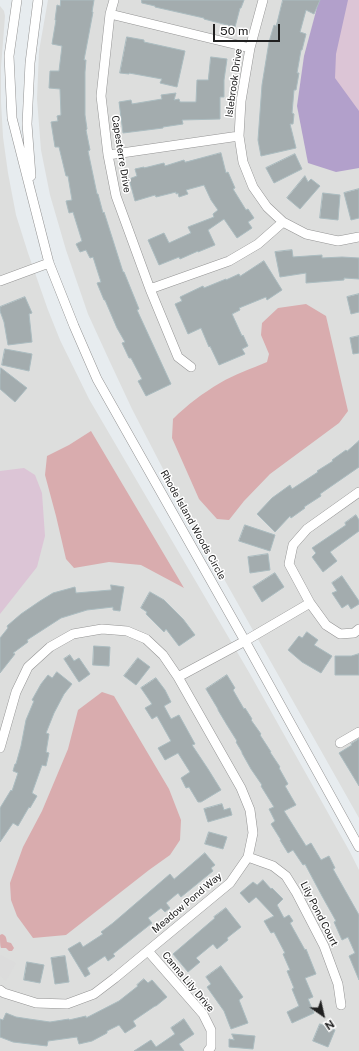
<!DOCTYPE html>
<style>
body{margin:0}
#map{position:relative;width:359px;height:1051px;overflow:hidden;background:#e7ecef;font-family:"Public Sans",sans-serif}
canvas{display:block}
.north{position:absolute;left:303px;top:995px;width:40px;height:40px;-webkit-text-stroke:3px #fff;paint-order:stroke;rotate:146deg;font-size:11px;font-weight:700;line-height:16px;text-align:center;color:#202020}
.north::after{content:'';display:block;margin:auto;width:14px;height:18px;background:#202020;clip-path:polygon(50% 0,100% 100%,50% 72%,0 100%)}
.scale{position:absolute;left:213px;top:24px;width:67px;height:18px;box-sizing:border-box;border:2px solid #202020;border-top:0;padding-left:5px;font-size:12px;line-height:14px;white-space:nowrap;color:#202020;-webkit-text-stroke:3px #fff;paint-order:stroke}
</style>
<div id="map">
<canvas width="359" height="1051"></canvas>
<div class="north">N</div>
<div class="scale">50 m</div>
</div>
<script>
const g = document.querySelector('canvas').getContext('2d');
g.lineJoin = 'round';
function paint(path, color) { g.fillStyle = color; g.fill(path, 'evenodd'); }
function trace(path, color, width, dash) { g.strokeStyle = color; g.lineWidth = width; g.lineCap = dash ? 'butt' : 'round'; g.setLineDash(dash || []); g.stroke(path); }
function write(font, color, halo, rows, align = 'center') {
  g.font = font + ' "Public Sans",sans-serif'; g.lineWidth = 3; g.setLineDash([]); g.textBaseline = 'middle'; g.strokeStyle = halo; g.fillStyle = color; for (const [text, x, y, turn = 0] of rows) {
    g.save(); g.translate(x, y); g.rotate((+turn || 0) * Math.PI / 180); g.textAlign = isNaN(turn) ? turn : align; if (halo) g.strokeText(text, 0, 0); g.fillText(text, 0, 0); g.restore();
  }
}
paint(new Path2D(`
 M48,0H359V818L176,494L132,409L110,362L88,314L66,250L50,195L41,150L37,99L39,51Z
 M0,6L4,11L5,16L1,67V102L3,137L8,173L16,215L28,253L48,310L60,340L89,399L250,674L350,852L359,870V1051H0Z`), '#dddedd');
paint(new Path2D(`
 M319,0H359V168L336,172L308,163L297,106L304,56Z`), '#b2a0cb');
paint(new Path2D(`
 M348,0H359V111L335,78L336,54Z
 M24,468L35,475L42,493L45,536L37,567L0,614V471Z`), '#dcc5d6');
paint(new Path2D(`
 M1,955L16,963L6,981L0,976V956Z`), '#dcdcdc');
paint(new Path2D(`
 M306,304L326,316L348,411L339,423L270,474L244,501L229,520L217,519L199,499L172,438L173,419C187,405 203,393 220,383C235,374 251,369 267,362L269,354L261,335L262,323L278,308Z
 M91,431L184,588L141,565L109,562L74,568L66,559L56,516L45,475L47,456L69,445Z
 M102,692L114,696L169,789L181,820L180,840L170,855L149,870L66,935L33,938L17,916L11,900L10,883L23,847L42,811L68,749L78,710Z
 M2,934C7,936 6,939 7,942L11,943L14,948L12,951H9L6,948H1C0,946 0,938 0,935Z`), '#d9acae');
const building = new Path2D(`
 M61,0H94L92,12H93L84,60H86L85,72V115L87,129L86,130L90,150L88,151L97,194H98L103,213L104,212L123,272H124L139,309L137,310L171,384L146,396L138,381L142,379L131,358H129L122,343L125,342L117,328L105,300H104L97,283L101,282L93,257L90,258L86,250L80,252L76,244L82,241L73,212L69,213L66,201L72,200L68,176H66L59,147H55L51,122L58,121L57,116L61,115L60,89L49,88L50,71H59L62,46L52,44L56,20H55L57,5L60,6Z
 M142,0H244L241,8H240L235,27L204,19V18L155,7V6L142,3Z
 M283,0H320L314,14L306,10L300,32L306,34L302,50H301L297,73H299L296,90H294L292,113L294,114L293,124H290L296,148L261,156L258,140L262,85L269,42L274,25L276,26Z
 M127,37L144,40V42L185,51L177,87L160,83L162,79L129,73V74L120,73Z
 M211,57L227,59L224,80V97H220V119L182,120L183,124L163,127V128L123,133L119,102L131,100L132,104L162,99L161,95L176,93L174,100L179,99L180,102H196L197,80H208Z
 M221,153L226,173L228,172L235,188L233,189L246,210L248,209L254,218L248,222L252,228L237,238L224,219L208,230L215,245L198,252V251L180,259L179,257L159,265L148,240L164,233L169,243L191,233L188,227L214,217L213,214L218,210L211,200L204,185L186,190L188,194L179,197L178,193L176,194V192L156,197L155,195L135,201L129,179L137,176L135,169L144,167V168L164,163L165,166L184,160L185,162Z
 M295,154L302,169L274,183L266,168Z
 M305,176L308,182L311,179L320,186L300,209L287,198Z
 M359,189V218L351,220L344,193Z
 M323,193L340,195L338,220L320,218Z
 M292,250L293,257L322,255V258L342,257L359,258V279L344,278V280L306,283V273L280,277L275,252Z
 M264,261L282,290L267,300L266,297L239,308L240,310L232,314L242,336L243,335L248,346L242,349L245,354L219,365L210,346L209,347L201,328L188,334L175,304L182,301L180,297L203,286L204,288L226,279V280L239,274L240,276Z
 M359,294V312L351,314L347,297Z
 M25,297L32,313L29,314L32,342L8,345L4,322L0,311V307Z
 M359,336V353L353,354L350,338Z
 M5,349L32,354L29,371L2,365Z
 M1,368L27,388L15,402L0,389V375Z
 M359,441V467L320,494L321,496L304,507L305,508L291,518L290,516L275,532L257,514L272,498L290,485L292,489L318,472L317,471L333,461L332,460L346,450L347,451Z
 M356,515L359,520V531L330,552L337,561L323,572L312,557L316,553L312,548L346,525L345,523Z
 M245,525L275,535L270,551L239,541Z
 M268,554L270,570L250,573L248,557Z
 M275,573L284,587L262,602L253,587Z
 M342,576L359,601V604L351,609L348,604L342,608L332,593L337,591L332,583Z
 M111,585L124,587L120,611L113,610V607L87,610L61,618L27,640L28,642L13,653L15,654L0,673V638L8,628L7,626L21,614L40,601L53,593L75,587L76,593L111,590Z
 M150,592L164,600L183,619L195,635L179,646L166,629L164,632L146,614L147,612L141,608Z
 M307,632L318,640L314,645L332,656L321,673L302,662L288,650L299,636L302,638Z
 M94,646L110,647L109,666L93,665Z
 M359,654V675H335V656H351Z
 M70,655L74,661L79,658L90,674L79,682L64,659Z
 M138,658L150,667L136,685L124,676Z
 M57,672L72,684L64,694L54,713L46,733L49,734L46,752L49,753L46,766L42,765L32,793L37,796L30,808L29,807L18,826L13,823L0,842V808L11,790L12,791L18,773L13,771L15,764H16L21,746L26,720L34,701L32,700L41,684L48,675L52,678Z
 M227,675L235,688L233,690L244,709L245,708L252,719L251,720L261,734L260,735L271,752H270L280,767L279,768L288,784L285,786L296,805L284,811L306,846L311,843L321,860L329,856L335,868L333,869L359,915V980L349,956L355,953L348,937L342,940L334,922L336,921L322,896L305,864L303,865L293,850L288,853L280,840H281L271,824L275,821L269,809L274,807L261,786L262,785L251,769L242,753V752L236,742L237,741L227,725L218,710V709L206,689Z
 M156,678L165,690L171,702L164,706L171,719L179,715L195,744L192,745L208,769L221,790L201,802H198L189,787L186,788L181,778L190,772L178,753L165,760L158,748L171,741L157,716L152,719L145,708L152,704L141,688Z
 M359,739V786L339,753L352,745L351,744Z
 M222,804L224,810L230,808L232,815L208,822L204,809Z
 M209,832L227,837L223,849L205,844Z
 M205,853L215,865L211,868L213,871L181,897L178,893L166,903L170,908L165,912L161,908L148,918L152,923L113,954L115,956L108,961L105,956L87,968L90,974L85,977L68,949L80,942L83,947L103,934L101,932L113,923L170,874L174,879Z
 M263,880L271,889L272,888L283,899L277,905L284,918L289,915L293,921L290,923L305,950L306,949L316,974L305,978L313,997L308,999L314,1013L292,1023L287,1012L299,1006L292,989L294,988L287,971L290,970L283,954L285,953L274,932L271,933L264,921L274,916L256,897L249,903L240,893L253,882L257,885Z
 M226,908L241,927L227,938L228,940L217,949L213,944L196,958L200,962L188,972L173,954L215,918L214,917Z
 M65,956L69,982L55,984L51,958Z
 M27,962L44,965L40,983L24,980Z
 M221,966L243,997L239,1000L248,1023L231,1029L224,1011L207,987L211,984L206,977Z
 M144,979L148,983L152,980L167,997L156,1006H155L133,1021L136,1026L125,1033L119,1025L107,1031V1033L92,1041L79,1044L77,1037L48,1041L47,1046L13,1042L0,1037V1019L3,1020L6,1013L16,1017L29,1019L50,1022L69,1019V1020L86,1016V1018L119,1001L138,986L137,985Z
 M184,1019L194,1034L179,1044L184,1051H134L151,1040L156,1047L175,1034L171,1028Z
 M320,1024L335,1030L328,1047L313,1041Z
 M232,1034L255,1036L253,1049L229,1047V1039L234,1040Z`);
paint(building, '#a3acae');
trace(building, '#abbcc0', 1);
const minor = new Path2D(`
 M17,0L9,56L12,118L49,263L74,326L97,379L245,641L359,847
 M114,0L110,14L101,96L108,155L116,196L150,289L178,357L191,367
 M263,0L250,48L241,101L239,136L243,162L253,187L267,207L283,222L306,234L338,241L359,237
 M110,14L250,48
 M108,155L239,136
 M31,176L27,124L30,63L38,0
 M0,281L49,263
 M150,289L229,261L258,244L283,222
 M359,492L307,529L293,545L289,564L310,603L326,625L340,634L354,633L359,629
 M178,677L245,641L310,603
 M340,743L359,732
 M0,748L16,692L28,667L50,647L73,634L102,629L127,631L146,639L163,655L178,677L241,788L250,810L253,833L248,857L230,883L115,978L94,994L67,1004L36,1003L4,993L0,990
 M248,857L273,866L286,876L296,892L324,946L338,984L341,1005
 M148,951L203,1014L211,1030V1047L208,1051`);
trace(minor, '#949494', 10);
trace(minor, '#fff', 9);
write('10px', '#202020', '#fff', [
 ["Islebrook Drive",234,83,-82],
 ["Capesterre Drive",121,154,81],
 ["Rhode Island Woods Circle",193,525,61],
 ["Meadow Pond Way",187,903,-40],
 ["Lily Pond Court",319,914,63],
 ["Canna Lily Drive",188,982,50]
]);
</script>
